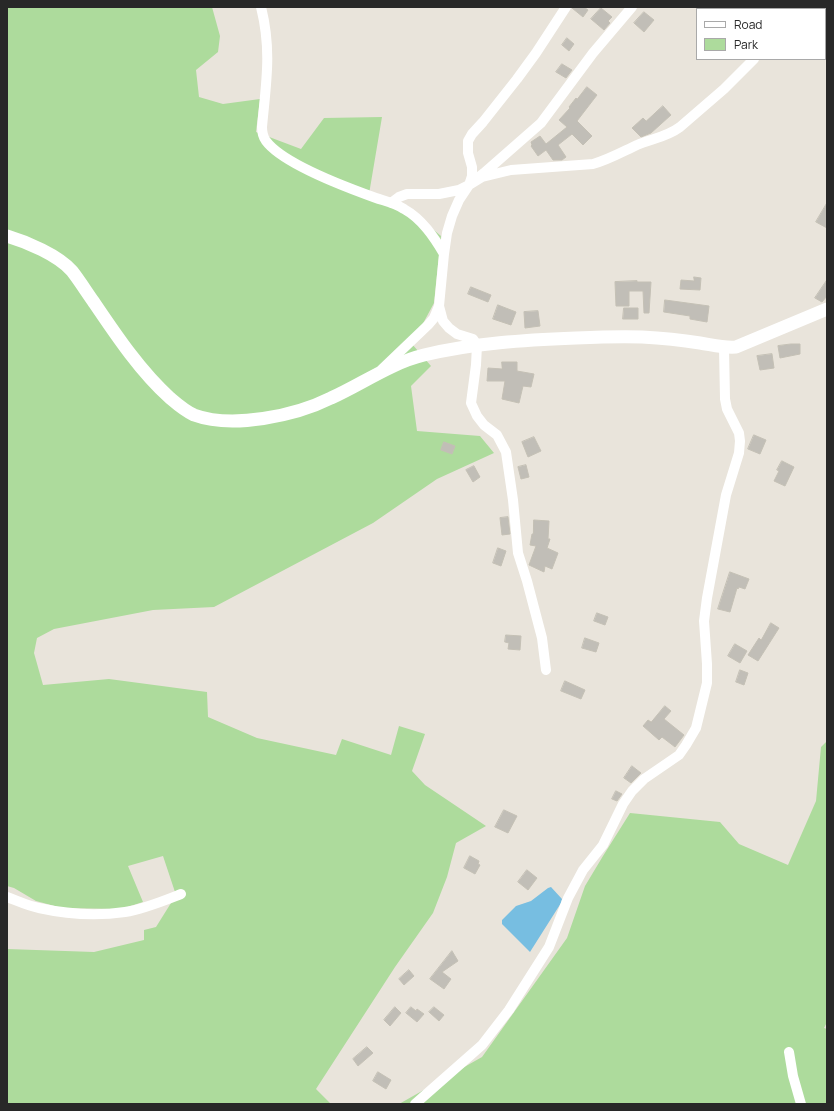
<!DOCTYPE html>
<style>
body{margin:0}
#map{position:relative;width:834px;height:1111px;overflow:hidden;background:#e9e4db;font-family:Manrope,sans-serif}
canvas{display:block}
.frame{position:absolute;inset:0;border:8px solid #282828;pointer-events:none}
.legend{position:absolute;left:696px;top:8px;width:130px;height:52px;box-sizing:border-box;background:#fff;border:1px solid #a9a9a9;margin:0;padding:5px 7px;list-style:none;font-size:12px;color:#282828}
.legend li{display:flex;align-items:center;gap:8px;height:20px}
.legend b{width:20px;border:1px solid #a9a9a9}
</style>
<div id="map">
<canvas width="834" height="1111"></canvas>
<div class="frame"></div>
<ul class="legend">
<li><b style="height:5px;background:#fff"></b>Road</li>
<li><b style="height:11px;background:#addb9c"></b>Park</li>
</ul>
</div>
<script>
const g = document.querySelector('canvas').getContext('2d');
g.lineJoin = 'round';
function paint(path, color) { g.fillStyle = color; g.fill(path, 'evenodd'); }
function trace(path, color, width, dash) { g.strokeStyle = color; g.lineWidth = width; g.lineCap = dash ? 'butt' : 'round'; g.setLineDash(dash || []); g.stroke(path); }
paint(new Path2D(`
 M7,7H212L220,36L218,52L196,70L199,97L223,104L260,99L256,132L301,149L324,118L382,117L368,200L396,202L422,220L441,236L434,303L412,344L431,366L411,386L417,431L480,436L494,453L437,479L373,523L214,607L153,610L54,629L37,638L34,653L43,685L109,679L207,692L208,717L257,738L336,755L342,739L391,755L399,726L425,734L412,771L425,785L486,826L456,843L447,877L433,913L395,967L316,1089L331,1104H7V949L94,952L144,940V930L156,927L176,895L163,856L128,866L143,902L121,909L62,908L36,901L14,888L7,886Z
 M827,741V1022L824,1028L827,1029V1104H399L482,1057L567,938L585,886L603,856L630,813L720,822L739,844L788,865L816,801L821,747Z`), '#addb9c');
paint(new Path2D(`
 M551,887L562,899L561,903L530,952L502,924V920L516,906L531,901L548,888Z`), '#77bee1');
const building = new Path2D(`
 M572,7H584L588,10L583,17L572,8Z
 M601,8L612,17L608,21L610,23L604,30L591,19Z
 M644,12L654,20L644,32L634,23Z
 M567,38L574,44L569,51L562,45Z
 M562,64L572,70L566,78L556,72Z
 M587,87L597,95L577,121L592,136L583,145L572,134L558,145L566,157L562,160H553L546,150L538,156L531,146L532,145L531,142L540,136L546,144L567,127L559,120L570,108L569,107L576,98L577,99Z
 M663,106L671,115L651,133L641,137L632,128L643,118L646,121Z
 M827,203V228L816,222Z
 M694,277L701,278L700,290L680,289L681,280L694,281Z
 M827,280V296L822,302L815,298Z
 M637,281V282H651L649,313H644L643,291H629V306H616L615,282Z
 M471,287L491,295L488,302L468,294Z
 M665,300L709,306L707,322L690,319V316L664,312Z
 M498,305L516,312L511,325L493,319Z
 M624,308H638V319H623Z
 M538,311L540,326L525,328L524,312Z
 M791,344H800V354L780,358L778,346Z
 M772,354L774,368L760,370L757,356Z
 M502,362H517V371L534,374L531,387L523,386L519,403L502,399L505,381H487L488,368L502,369Z
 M754,435L766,440L760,454L748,449Z
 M534,437L541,451L528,457L522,442Z
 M444,442L455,446L452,454L441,450Z
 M782,461L794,467L785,486L774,481L779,471L777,470Z
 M526,465L529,477L521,479L518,467Z
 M474,466L480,477L473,482L466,470Z
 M508,517L510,534L502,535L500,518Z
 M534,520L549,521L548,539H550L547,548L558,553L552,569L545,566L544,572L529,565L536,546L530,545L532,534H533Z
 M498,548L506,551L501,566L493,563Z
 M730,572L749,579L745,589L739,587L738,589L737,588L730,612L718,609Z
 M597,613L608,617L605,625L594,621Z
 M771,623L779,628L758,661L748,655L759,638L761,640Z
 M506,635L521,636L520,650L508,649L509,643L505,642Z
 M585,638L599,643L596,652L582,648Z
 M735,644L747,651L740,663L728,656Z
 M740,670L748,673L744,685L736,682Z
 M565,681L585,690L581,699L561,691Z
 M665,706L671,711L664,719L684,735L675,747L662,737L659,740L643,726L648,720L651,722Z
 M632,766L641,773L631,783L624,778Z
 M616,791L622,794L617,801L612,799Z
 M504,810L517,816L508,833L495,827Z
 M470,856L479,861L478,864L480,865L475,874L464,868Z
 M527,870L537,878L528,890L518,882Z
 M452,951L458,961L442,972L451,979L444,989L430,979Z
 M409,970L414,976L404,985L399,979Z
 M395,1007L401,1013L390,1026L384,1020Z
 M411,1007L416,1011L417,1009L424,1014L417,1022L406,1013Z
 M434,1007L444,1015L439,1021L429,1012Z
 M367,1047L373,1053L358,1066L353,1059Z
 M378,1072L391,1080L386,1089L373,1081Z`);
paint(building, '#c1beb7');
trace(building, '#c4c0b5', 1);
trace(new Path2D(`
 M261,7C272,51 266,83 262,127C262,132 263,137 266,141C283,164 348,188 376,198C385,201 395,203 404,209C422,219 434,237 444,254
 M798,9L799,7
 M469,185L472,176V167L468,153V141L472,134L483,122L517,79L536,53L566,7
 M391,203L399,197L407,194H439L459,190L469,185L484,173L541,123L593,53L632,7
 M382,369L428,325L434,318L439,306
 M546,670L542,638L527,581L518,553L513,500L506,452L497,435L484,425L477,416L471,403L476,365L477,345L473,339L457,334L449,328L443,321L439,306L444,254L447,233L452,216L459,200L469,185L482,177L511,170L593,164C608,160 622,152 637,145C651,139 667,137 680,127L724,89L754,59
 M7,897C18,901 28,906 39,908C66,914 98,916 125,912C144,909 163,901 181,894
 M789,1052L793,1076L801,1104
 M415,1104L482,1045L509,1010L549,947L568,898L583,870L603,845L623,804L632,791L644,779L679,755L686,745L696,728L707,683V664L704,621L707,598L726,495L739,453L740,441L739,433L727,409L725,399L724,348`), '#fff', 10);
trace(new Path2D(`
 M7,236C27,242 58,255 72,271C79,280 86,291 93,301C116,335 140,371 170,398C177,404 185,411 194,415C232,429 295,416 331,398C362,384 391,363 424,355C474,343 525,340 576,338C598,337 620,336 642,337C661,338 681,340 700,343C713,345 723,348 736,347L827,309`), '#fff', 13);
</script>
